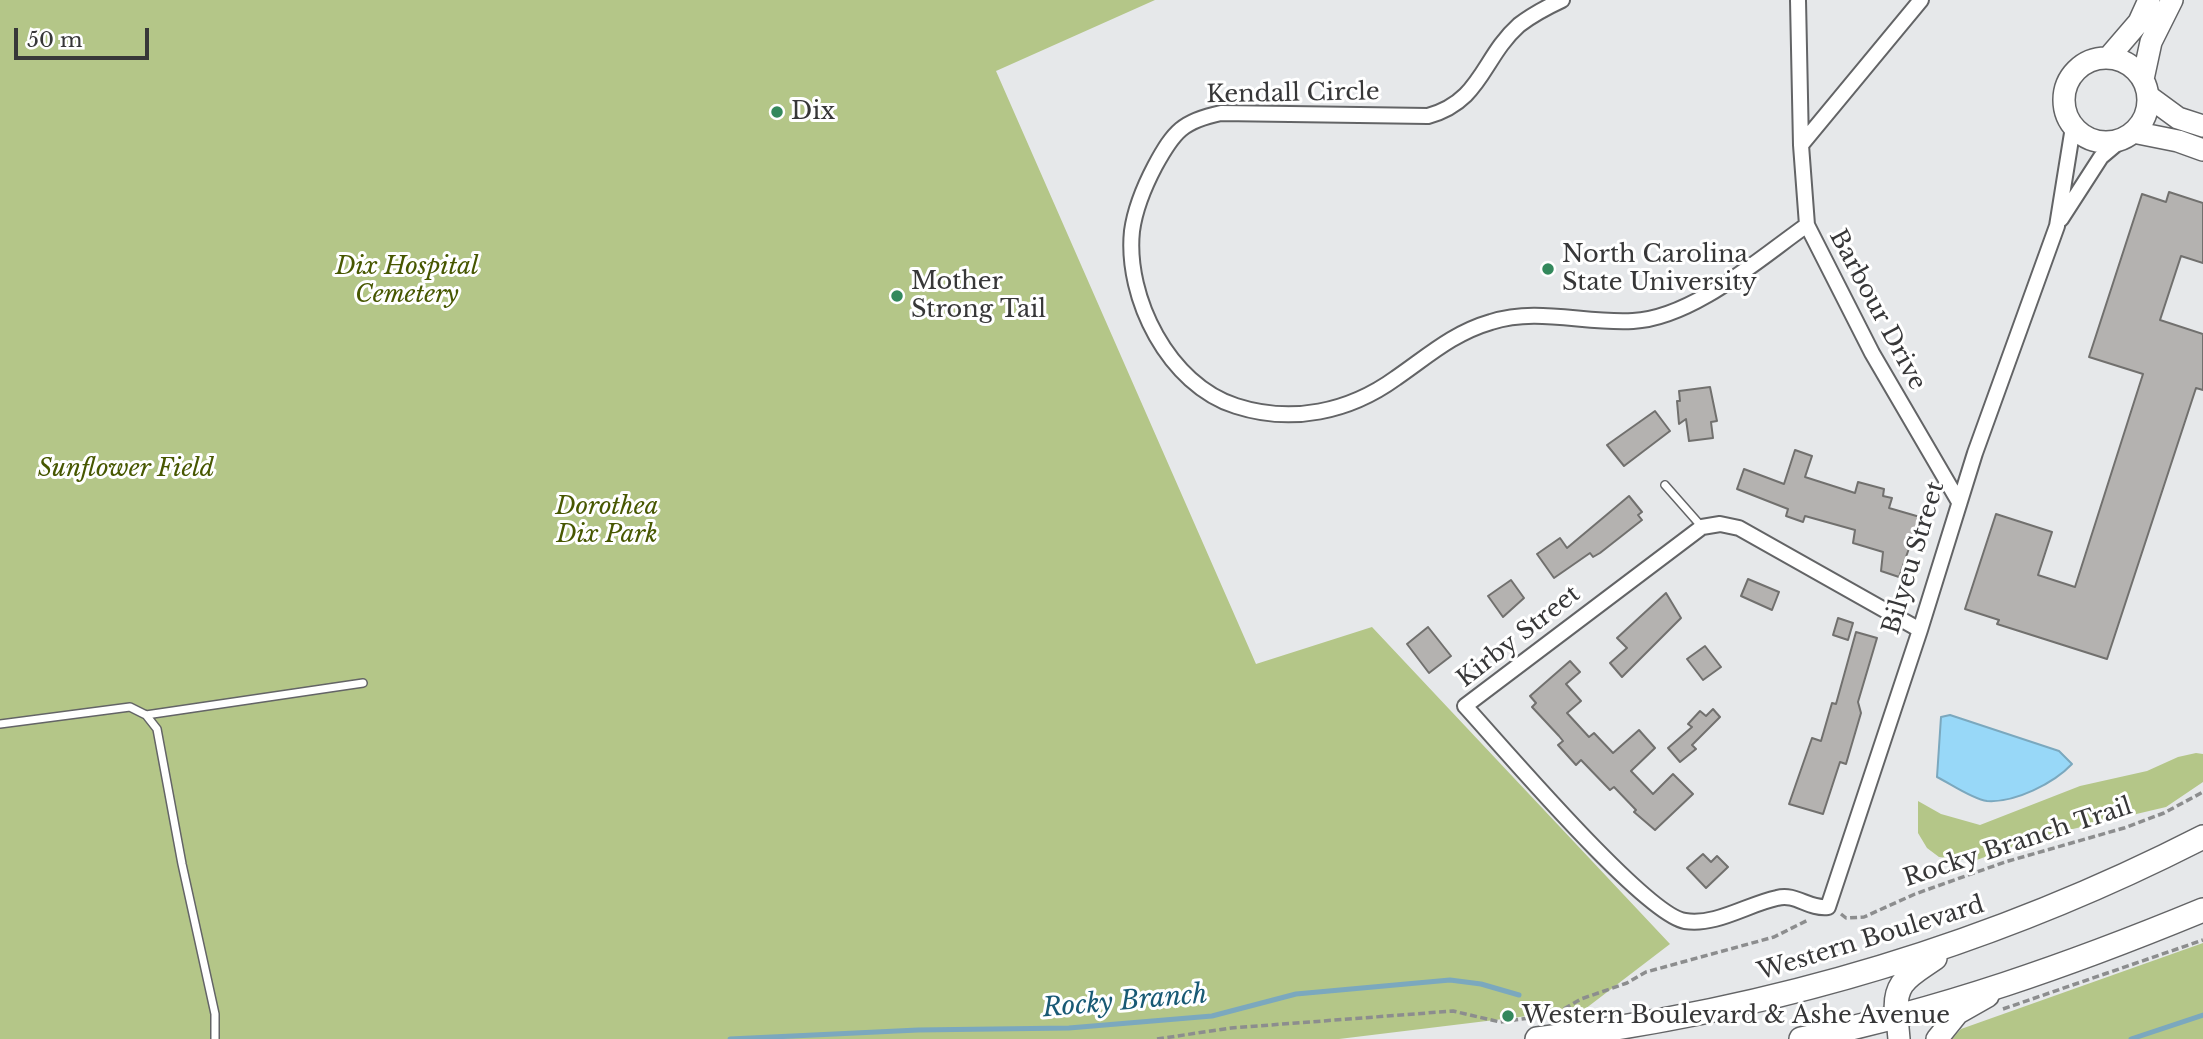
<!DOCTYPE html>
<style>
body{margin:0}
#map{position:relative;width:2203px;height:1039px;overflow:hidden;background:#e6e8ea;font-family:"Libre Baskerville",serif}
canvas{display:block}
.scale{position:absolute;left:14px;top:28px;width:135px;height:32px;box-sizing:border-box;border:4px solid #373738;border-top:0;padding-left:9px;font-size:21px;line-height:24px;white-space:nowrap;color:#373738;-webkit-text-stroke:5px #fff;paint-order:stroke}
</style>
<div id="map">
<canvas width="2203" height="1039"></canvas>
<div class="scale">50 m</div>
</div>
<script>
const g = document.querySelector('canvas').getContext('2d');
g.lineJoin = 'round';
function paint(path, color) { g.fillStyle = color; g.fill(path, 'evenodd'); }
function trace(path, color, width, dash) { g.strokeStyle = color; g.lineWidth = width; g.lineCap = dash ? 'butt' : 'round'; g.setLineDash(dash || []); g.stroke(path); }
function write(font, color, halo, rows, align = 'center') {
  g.font = font + ' "Libre Baskerville",serif'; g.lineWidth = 6; g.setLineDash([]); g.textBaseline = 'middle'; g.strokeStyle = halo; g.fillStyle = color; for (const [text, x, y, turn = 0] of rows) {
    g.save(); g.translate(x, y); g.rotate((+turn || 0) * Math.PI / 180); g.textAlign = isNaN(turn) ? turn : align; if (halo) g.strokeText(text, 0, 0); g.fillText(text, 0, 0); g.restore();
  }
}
paint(new Path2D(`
 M0,0H1155L996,71L1256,664L1372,627L1670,944L1585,1009L1339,1039H0Z
 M2196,753L2203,754V782L2166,807L2039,837L1974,861L1939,857L1927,848L1918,833V801L1941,814L1980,825L2080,786L2147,771L2178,757Z
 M2203,943V1039H1952L1961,1029Z`), '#b4c688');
const water = new Path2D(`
 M1950,715L2059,751L2072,764C2054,783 2015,803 1987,801C1972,799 1951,784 1937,777L1941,717Z`);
paint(water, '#98d8f8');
trace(water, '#7ba8be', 2);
trace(new Path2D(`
 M730,1039L918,1030L1069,1028L1212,1016L1296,994L1450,980L1481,984L1519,995
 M2131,1039L2203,1015`), '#7ba8be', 5);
const building = new Path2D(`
 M2169,192L2203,203V263L2181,256L2160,320L2203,334V390L2196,388L2107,659L1997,624L1999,620L1965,609L1996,514L2052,532L2038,575L2075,587L2143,374L2089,357L2142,194L2166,202Z
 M1710,387L1717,421L1711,422L1713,438L1689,441L1686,419L1679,424L1677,401H1680L1679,391Z
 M1655,411L1670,431L1624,466L1607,445Z
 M1795,450L1812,456L1805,477L1855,493L1858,482L1884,489L1883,496L1892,498L1889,508L1920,517L1899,577L1881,571L1883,552L1853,543L1855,530L1805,516L1803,522L1786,516L1788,509L1737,489L1744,469L1784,484Z
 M1629,496L1642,512L1638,515L1642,520L1600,553L1593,557L1590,553L1554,578L1537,554L1560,538L1567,548Z
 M1748,579L1779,592L1772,610L1741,596Z
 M1511,580L1524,598L1503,617L1488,596Z
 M1666,593L1681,618L1622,677L1610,663L1627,648L1617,638Z
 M1838,618L1853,623L1848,640L1833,635Z
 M1428,627L1451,656L1429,673L1407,644Z
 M1856,632L1877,638L1858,702L1861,713L1846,764L1840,762L1823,814L1789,804L1812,738L1821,741L1832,703L1836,704Z
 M1705,646L1721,667L1703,680L1687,659Z
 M1570,661L1580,672L1566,684L1581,701L1567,713L1589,737L1594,733L1613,753L1639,730L1655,748L1631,771L1653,794L1673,774L1693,794L1655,830L1634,812L1636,810L1614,787L1610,790L1581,760L1576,765L1558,745L1563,741L1559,736L1532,707L1536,703L1530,696Z
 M1713,709L1720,717L1692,745L1696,749L1680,762L1668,748L1692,727L1688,724L1700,711L1706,716Z
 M1703,854L1711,862L1717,856L1728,867L1706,888L1687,868Z`);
paint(building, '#b4b2b0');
trace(building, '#71706e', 2);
const lane = new Path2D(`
 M1665,485L1702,527
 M146,715L363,683
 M0,724L130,707L146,715L157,729L182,864L215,1014V1039`);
const street = new Path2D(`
 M1562,0C1547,7 1532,15 1519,25C1482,58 1482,101 1428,116L1221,113C1183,121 1174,131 1155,166C1145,185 1135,209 1132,231C1125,298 1169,385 1236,406C1292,424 1349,412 1396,378C1428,356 1453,333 1491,322C1537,307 1585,324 1633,321C1693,318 1760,258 1807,225
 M1798,0L1801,145L1807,225L1872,353L1959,502
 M1801,145L1921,0
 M2061,219L2101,157L2120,141
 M1920,630L1739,528L1720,524L1702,527L1465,706C1500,744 1645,915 1685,921C1716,926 1748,904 1777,898C1796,893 1808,909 1828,907L1920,630L1975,453L2057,226L2073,127`);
const secondary = new Path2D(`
 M2108,58L2139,22L2149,0
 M2064 100a42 42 0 1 1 84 0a42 42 0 1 1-84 0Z
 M2143,79L2151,42L2172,0
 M2148,96L2178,118L2203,126
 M2133,132L2178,141L2203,150
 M1897,1017L1899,1039
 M1937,1039L1958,1013L1988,996`);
const primary = new Path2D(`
 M1897,1017C1892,982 1909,976 1935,958
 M1537,1039C1770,1011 1994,944 2203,837
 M1801,1039C1940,1011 2072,964 2203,910`);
trace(lane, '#636466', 10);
trace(street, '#636466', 18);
trace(secondary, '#636466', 24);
trace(primary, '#636466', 26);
trace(new Path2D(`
 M1841,914L1846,918L1864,917L1915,894L2005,862L2124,828L2164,813L2203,792
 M2003,1009L2203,940
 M1555,1014L1581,999L1627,983L1646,972L1774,937L1808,920
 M1157,1039L1231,1028L1453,1011L1500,1022L1537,1017`), '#8c8d8e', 3.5, [7, 3.5]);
trace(lane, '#fff', 7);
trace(street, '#fff', 14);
trace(secondary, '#fff', 21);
trace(primary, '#fff', 23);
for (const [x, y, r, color] of [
 [777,112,7,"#33885c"],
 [1548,269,7,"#33885c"],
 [897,296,7,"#33885c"],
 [1508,1016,7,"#33885c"]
]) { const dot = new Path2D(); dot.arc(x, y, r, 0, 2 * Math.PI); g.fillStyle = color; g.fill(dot); trace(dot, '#fff', 2.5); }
write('24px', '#373738', '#fff', [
 ["Kendall Circle",1293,94,-1],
 ["Barbour Drive",1877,310,62],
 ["Bilyeu Street",1914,558,-73],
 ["Kirby Street",1519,637,-38],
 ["Rocky Branch Trail",2018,843,-18],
 ["Western Boulevard",1871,939,-17]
]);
write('24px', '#373738', '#fff', [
 ["Dix",791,112],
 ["North Carolina",1562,255],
 ["State University",1562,283],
 ["Mother",911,282],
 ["Strong Tail",911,310],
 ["Western Boulevard & Ashe Avenue",1522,1016]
], 'left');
write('italic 24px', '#475701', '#fff', [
 ["Dix Hospital",407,267],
 ["Cemetery",407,295],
 ["Sunflower Field",126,469],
 ["Dorothea",607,507],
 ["Dix Park",607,535]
]);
write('italic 26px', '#195a75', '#fff', [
 ["Rocky Branch",1125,1002,-5]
]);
</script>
